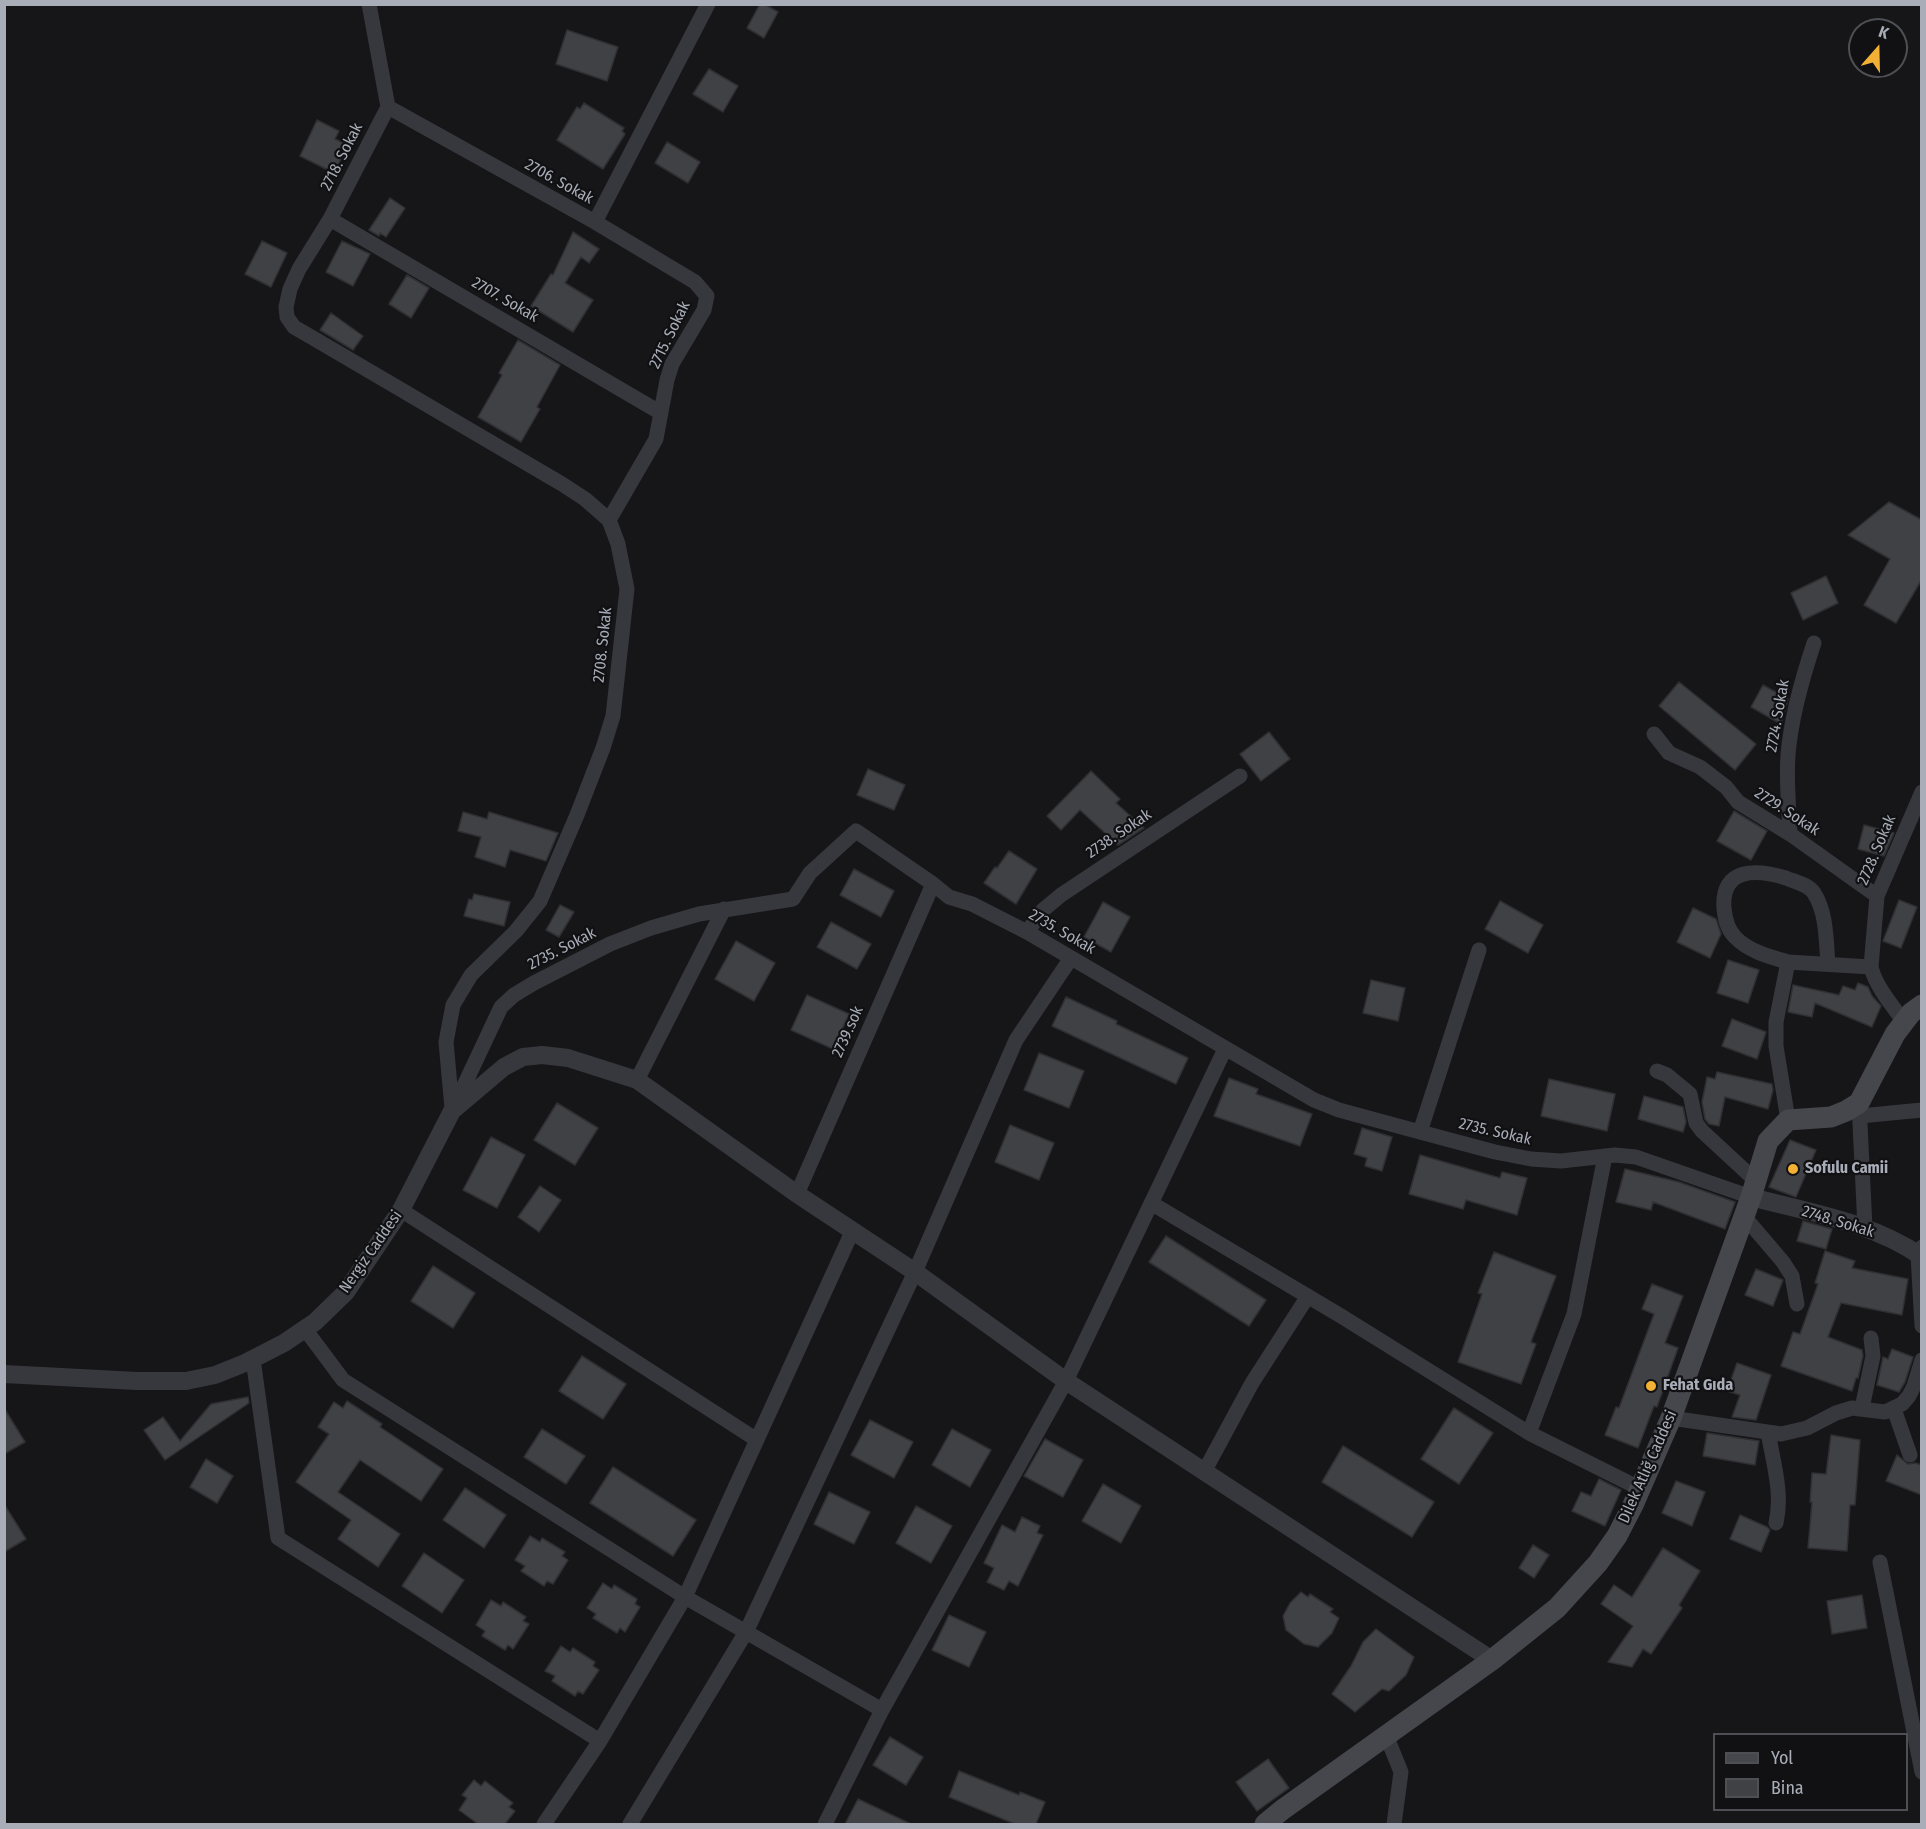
<!DOCTYPE html>
<meta charset="utf-8">
<style>
body{margin:0}
#map{position:relative;width:1926px;height:1829px;overflow:hidden;background:#161618;font-family:"Fira Sans Condensed",sans-serif}
canvas{display:block}
.frame{position:absolute;inset:0;border:6px solid #a8adb8;pointer-events:none}
.legend{position:absolute;left:1713px;top:1733px;width:195px;height:78px;box-sizing:border-box;background:#111113;border:2px solid #4d4f55;margin:0;padding:8px 10px;list-style:none;font-size:18px;color:#a8adb8}
.legend li{display:flex;align-items:center;gap:12px;height:30px}
.legend b{width:30px;border:2px solid #4d4f55}
.north{position:absolute;left:1848px;top:18px;width:60px;height:60px;box-sizing:border-box;background:#111113;border:2px solid #4d4f55;border-radius:50%;rotate:20deg;font-size:16px;font-weight:700;line-height:24px;text-align:center;color:#a8adb8}
.north::after{content:'';display:block;margin:auto;width:21px;height:27px;background:#f2b134;clip-path:polygon(50% 0,100% 100%,50% 72%,0 100%)}
</style>
<div id="map">
<canvas width="1926" height="1829"></canvas>
<div class="frame"></div>
<ul class="legend">
<li><b style="height:8px;background:#45474d"></b>Yol</li>
<li><b style="height:16px;background:#404145"></b>Bina</li>
</ul>
<div class="north">K</div>
</div>
<script>
const g = document.querySelector('canvas').getContext('2d');
g.lineJoin = 'round';
function paint(path, color) { g.fillStyle = color; g.fill(path, 'evenodd'); }
function trace(path, color, width, dash) { g.strokeStyle = color; g.lineWidth = width; g.lineCap = dash ? 'butt' : 'round'; g.setLineDash(dash || []); g.stroke(path); }
function write(font, color, halo, rows, align = 'center') {
  g.font = font + ' "Fira Sans Condensed",sans-serif'; g.lineWidth = 4.5; g.setLineDash([]); g.textBaseline = 'middle'; g.strokeStyle = halo; g.fillStyle = color; for (const [text, x, y, turn = 0] of rows) {
    g.save(); g.translate(x, y); g.rotate((+turn || 0) * Math.PI / 180); g.textAlign = isNaN(turn) ? turn : align; if (halo) g.strokeText(text, 0, 0); g.fillText(text, 0, 0); g.restore();
  }
}
const building = new Path2D(`
 M760,4H764L778,12L764,38L747,28Z
 M567,30L618,47L607,81L556,64Z
 M709,69L738,86L723,112L693,94Z
 M584,103L624,128L622,131L625,134L603,169L557,140L577,107L580,109Z
 M317,120L339,131L335,139L348,145L334,173L300,156Z
 M667,142L700,162L688,183L655,163Z
 M390,198L405,208L386,237L380,233L379,236L369,230Z
 M573,232L599,249L589,263L581,257L565,283L593,300L573,332L531,306L551,274L553,275Z
 M262,241L287,253L271,287L245,274Z
 M342,241L370,254L353,286L326,272Z
 M407,275L429,288L411,318L389,304Z
 M331,313L363,336L353,350L320,330Z
 M518,340L560,365L537,407L540,409L521,442L478,417L502,375L499,373Z
 M1889,502L1922,520V579L1896,623L1864,605L1890,559L1848,535Z
 M1826,576L1838,603L1803,620L1791,593Z
 M1679,682L1756,744L1735,770L1659,706Z
 M1763,685L1788,699L1781,724L1751,707Z
 M1269,732L1290,759L1261,781L1240,754Z
 M868,769L905,785L894,810L857,795Z
 M1091,771L1120,799L1116,803L1144,828L1118,845L1080,810L1061,830L1047,816Z
 M1734,811L1767,831L1751,860L1717,841Z
 M463,812L487,819L489,812L558,833L546,861L510,850L505,867L475,857L481,837L458,831Z
 M1864,825L1894,833L1884,856L1858,849Z
 M1009,851L1037,869L1016,904L984,883L995,867L997,868Z
 M854,869L894,891L881,917L840,895Z
 M474,894L510,902L504,926L464,916L469,899L472,900Z
 M1899,900L1917,907L1901,948L1883,941Z
 M1500,901L1543,925L1528,953L1485,929Z
 M1103,902L1130,917L1111,952L1084,937Z
 M560,905L574,912L559,937L546,930Z
 M1693,908L1716,919L1721,934L1710,958L1677,942Z
 M831,922L871,944L857,969L817,947Z
 M736,941L775,963L754,1001L715,979Z
 M1728,960L1759,970L1748,1003L1717,993Z
 M1371,980L1405,988L1398,1021L1363,1013Z
 M1858,983L1868,987L1872,996L1881,1006L1872,1027L1815,1003L1812,1017L1788,1012L1793,985L1839,995L1843,986L1855,990Z
 M807,995L849,1014L833,1049L791,1030Z
 M1066,997L1117,1021L1116,1024L1188,1058L1176,1084L1052,1026Z
 M1732,1019L1766,1032L1757,1059L1722,1046Z
 M1039,1053L1084,1071L1069,1108L1024,1090Z
 M1717,1072L1772,1084L1773,1090L1768,1109L1725,1097L1719,1126L1709,1124L1705,1119L1702,1102L1707,1077L1715,1079Z
 M1229,1078L1258,1089L1256,1094L1312,1114L1300,1146L1214,1116Z
 M1549,1079L1615,1094L1607,1131L1541,1116Z
 M1644,1096L1683,1107L1686,1122L1683,1132L1638,1119Z
 M557,1103L598,1128L575,1165L534,1140Z
 M1010,1125L1054,1143L1039,1180L995,1162Z
 M1362,1128L1392,1137L1382,1171L1365,1166L1367,1158L1354,1154Z
 M491,1137L525,1155L497,1208L463,1190Z
 M1790,1140L1816,1150L1796,1197L1769,1187Z
 M1420,1155L1500,1178L1502,1172L1527,1178L1517,1215L1466,1200L1463,1209L1409,1194Z
 M1625,1169L1679,1182L1735,1202L1725,1229L1653,1202L1651,1210L1616,1202Z
 M540,1186L561,1200L539,1232L518,1217Z
 M1803,1221L1832,1229L1826,1249L1797,1241Z
 M1166,1236L1266,1300L1249,1326L1149,1262Z
 M1825,1251L1855,1261L1852,1268L1908,1279L1902,1315L1841,1303L1828,1337L1862,1350L1863,1356L1858,1378H1856L1852,1391L1781,1366L1793,1332L1800,1334L1818,1284L1815,1283Z
 M1494,1252L1556,1276L1531,1342L1536,1344L1521,1384L1458,1362L1482,1294L1478,1293Z
 M433,1266L475,1293L453,1328L411,1301Z
 M1756,1269L1783,1280L1773,1306L1745,1295Z
 M1652,1284L1683,1296L1665,1343L1678,1348L1657,1407L1654,1406L1638,1448L1605,1435L1616,1407L1619,1408L1654,1314L1642,1309Z
 M1892,1349L1913,1357L1905,1382L1899,1392L1877,1385L1883,1357L1888,1359Z
 M582,1356L626,1384L603,1419L559,1391Z
 M1737,1363L1771,1375L1756,1420L1732,1417L1740,1395L1727,1391Z
 M248,1397L249,1403L165,1460L144,1430L163,1417L180,1441L211,1404Z
 M347,1401L382,1424L380,1427L443,1469L421,1501L360,1460L338,1492L400,1534L378,1567L338,1539L351,1520L296,1482L329,1434L318,1427L334,1402L343,1408Z
 M4,1408L25,1442L4,1454Z
 M1454,1408L1493,1433L1459,1484L1421,1459Z
 M870,1420L913,1442L894,1478L851,1455Z
 M542,1429L585,1456L566,1484L524,1457Z
 M952,1429L991,1450L970,1487L932,1465Z
 M1707,1433L1759,1441L1755,1465L1703,1456Z
 M1831,1435L1860,1440L1855,1505H1850L1847,1551L1808,1548L1812,1502H1810L1812,1473L1826,1474Z
 M1045,1439L1083,1460L1063,1497L1024,1476Z
 M1343,1446L1434,1502L1412,1537L1322,1482Z
 M1897,1455L1908,1464L1915,1463L1922,1465V1495L1886,1481Z
 M206,1459L233,1476L217,1503L190,1487Z
 M613,1467L696,1520L673,1556L590,1503Z
 M1599,1479L1621,1490L1605,1526L1572,1511L1581,1492L1591,1496Z
 M1676,1481L1705,1492L1692,1526L1662,1513Z
 M1103,1484L1141,1506L1121,1543L1082,1521Z
 M465,1488L506,1515L484,1548L443,1520Z
 M829,1492L870,1512L854,1544L814,1524Z
 M4,1504L26,1539L4,1552Z
 M916,1506L952,1526L931,1563L896,1543Z
 M1740,1515L1767,1527L1770,1530L1761,1552L1730,1539Z
 M1022,1517L1040,1526L1037,1533L1043,1535L1018,1586L1009,1581L1004,1590L987,1582L994,1568L984,1563L1002,1525L1015,1532Z
 M530,1536L540,1542L542,1538L565,1552L562,1556L568,1560L553,1584L547,1581L544,1586L521,1571L525,1566L515,1560Z
 M1533,1545L1549,1555L1534,1578L1519,1568Z
 M1663,1548L1700,1571L1679,1605L1682,1608L1651,1654L1643,1649L1632,1667L1608,1662L1633,1626L1601,1604L1614,1585L1632,1597Z
 M424,1553L464,1580L442,1613L402,1586Z
 M603,1583L612,1589L614,1585L637,1599L635,1604L640,1607L625,1632L620,1628L617,1633L593,1618L596,1614L587,1608Z
 M1301,1592L1308,1597L1310,1594L1333,1609L1330,1612L1339,1618L1332,1633L1318,1647L1304,1644L1286,1630L1283,1616L1290,1603Z
 M1862,1595L1867,1628L1832,1634L1827,1601Z
 M491,1600L501,1606L503,1602L526,1617L523,1621L529,1624L513,1649L508,1645L505,1650L482,1636L485,1631L476,1625Z
 M949,1615L986,1632L969,1667L932,1650Z
 M1376,1629L1414,1657L1406,1675L1389,1691L1382,1689L1355,1712L1332,1694L1351,1666L1363,1642Z
 M561,1646L570,1652L573,1648L595,1662L593,1666L599,1670L583,1694L578,1691L575,1696L552,1681L555,1676L545,1671Z
 M890,1737L923,1757L906,1785L873,1765Z
 M1268,1759L1289,1788L1257,1811L1236,1782Z
 M959,1771L1019,1795L1020,1792L1045,1802L1036,1824H1015L949,1797Z
 M474,1780L481,1786L485,1781L513,1803L509,1807L515,1811L505,1824H478L459,1810L467,1798L462,1795Z
 M858,1799L911,1824H845Z`);
paint(building, '#404145');
trace(building, '#303034', 1.5);
trace(new Path2D(`
 M369,4L388,107L330,219L299,269L290,289L286,307L287,317L294,327L313,338L562,484L585,499L609,520L618,544L627,589L613,716L603,748L577,815L540,901L516,931L471,975L453,1005L446,1042L452,1108
 M388,107L595,222L695,282L707,296L704,310L672,364L667,380L656,439L609,520
 M330,219L661,413
 M595,222L708,4
 M1654,734L1669,753L1700,767L1726,787L1738,802L1790,834L1877,896
 M1790,834C1789,808 1786,781 1788,755C1791,717 1802,679 1814,643
 M1027,932L1043,910L1061,895L1240,776
 M1788,962L1871,967
 M1904,1022C1892,1005 1876,987 1871,967L1877,896L1922,792
 M1657,1071L1667,1075L1690,1094L1696,1123L1702,1131L1755,1180
 M637,1080L724,909
 M1859,1103L1865,1228
 M453,1109L501,1007L514,995L534,983L610,944L651,928L699,914L793,899L810,873L856,831L933,884L949,897L972,904L1027,932L1314,1100L1339,1110L1420,1132L1495,1152L1531,1159L1561,1161L1615,1155L1636,1157L1751,1197
 M1860,1116L1922,1110
 M1788,1120L1776,1046V1022L1788,962C1770,957 1748,951 1735,937C1727,929 1725,919 1724,908C1721,867 1757,869 1786,878C1795,882 1808,884 1814,893C1827,913 1826,942 1828,964
 M1420,1132L1479,950
 M797,1194L933,884
 M1151,1203L1341,1316L1529,1433L1641,1489
 M401,1210L757,1440
 M1743,1215L1783,1262L1792,1276L1797,1304
 M1922,1247L1918,1255L1922,1326
 M305,1329L343,1380L685,1597L882,1710
 M253,1359L278,1538L600,1741
 M1862,1408L1873,1356L1871,1338
 M1894,1409L1910,1455
 M1671,1418L1781,1434L1807,1428L1836,1413L1852,1408L1885,1412L1902,1404L1909,1396L1914,1386L1922,1360
 M1768,1432C1773,1462 1783,1493 1776,1523
 M1529,1433L1574,1314L1605,1156
 M1204,1472L1252,1383L1308,1296
 M1880,1562L1922,1772
 M1386,1735L1401,1772L1394,1824
 M544,1824L600,1741L685,1597L852,1232
 M630,1824L746,1632L915,1272L1016,1040L1071,958
 M825,1824L882,1710L1066,1381L1225,1049`), '#37383d', 15);
trace(new Path2D(`
 M1751,1197C1807,1212 1873,1222 1922,1257
 M4,1374L137,1381H186L215,1375L245,1363L284,1343L315,1322L346,1292L401,1210L452,1111L504,1067L523,1057L542,1055L568,1058L637,1080L797,1194L915,1272L1066,1381L1492,1660`), '#37383d', 18);
trace(new Path2D(`
 M1265,1824L1282,1810L1492,1660L1557,1608L1598,1563L1617,1536L1633,1505L1671,1418L1751,1197L1768,1141L1788,1120L1831,1117L1846,1111L1859,1103L1895,1034L1911,1013L1922,1005`), '#45474d', 21);
for (const [x, y, r, color] of [
 [1793,1169,6,"#f2b134"],
 [1651,1386,6,"#f2b134"]
]) { const dot = new Path2D(); dot.arc(x, y, r, 0, 2 * Math.PI); g.fillStyle = color; g.fill(dot); trace(dot, '#111113', 2); }
write('16px', '#a8adb8', '#111113', [
 ["2718. Sokak",342,157,-63],
 ["2706. Sokak",559,182,29],
 ["2707. Sokak",505,300,30],
 ["2715. Sokak",670,335,-64],
 ["2708. Sokak",603,645,-84],
 ["2724. Sokak",1778,716,-80],
 ["2729. Sokak",1787,812,33],
 ["2738. Sokak",1119,834,-34],
 ["2728. Sokak",1877,850,-67],
 ["2735. Sokak",1062,932,30],
 ["2735. Sokak",562,949,-27],
 ["2739.sok",848,1032,-66],
 ["2735. Sokak",1495,1132,13],
 ["2748. Sokak",1838,1222,17],
 ["Nergiz Caddesi",371,1252,-55],
 ["Dilek Atlığ Caddesi",1648,1467,-66]
]);
write('bold 16px', '#a8adb8', '#111113', [
 ["Sofulu Camii",1805,1169],
 ["Fehat Gıda",1663,1386]
], 'left');
</script>
